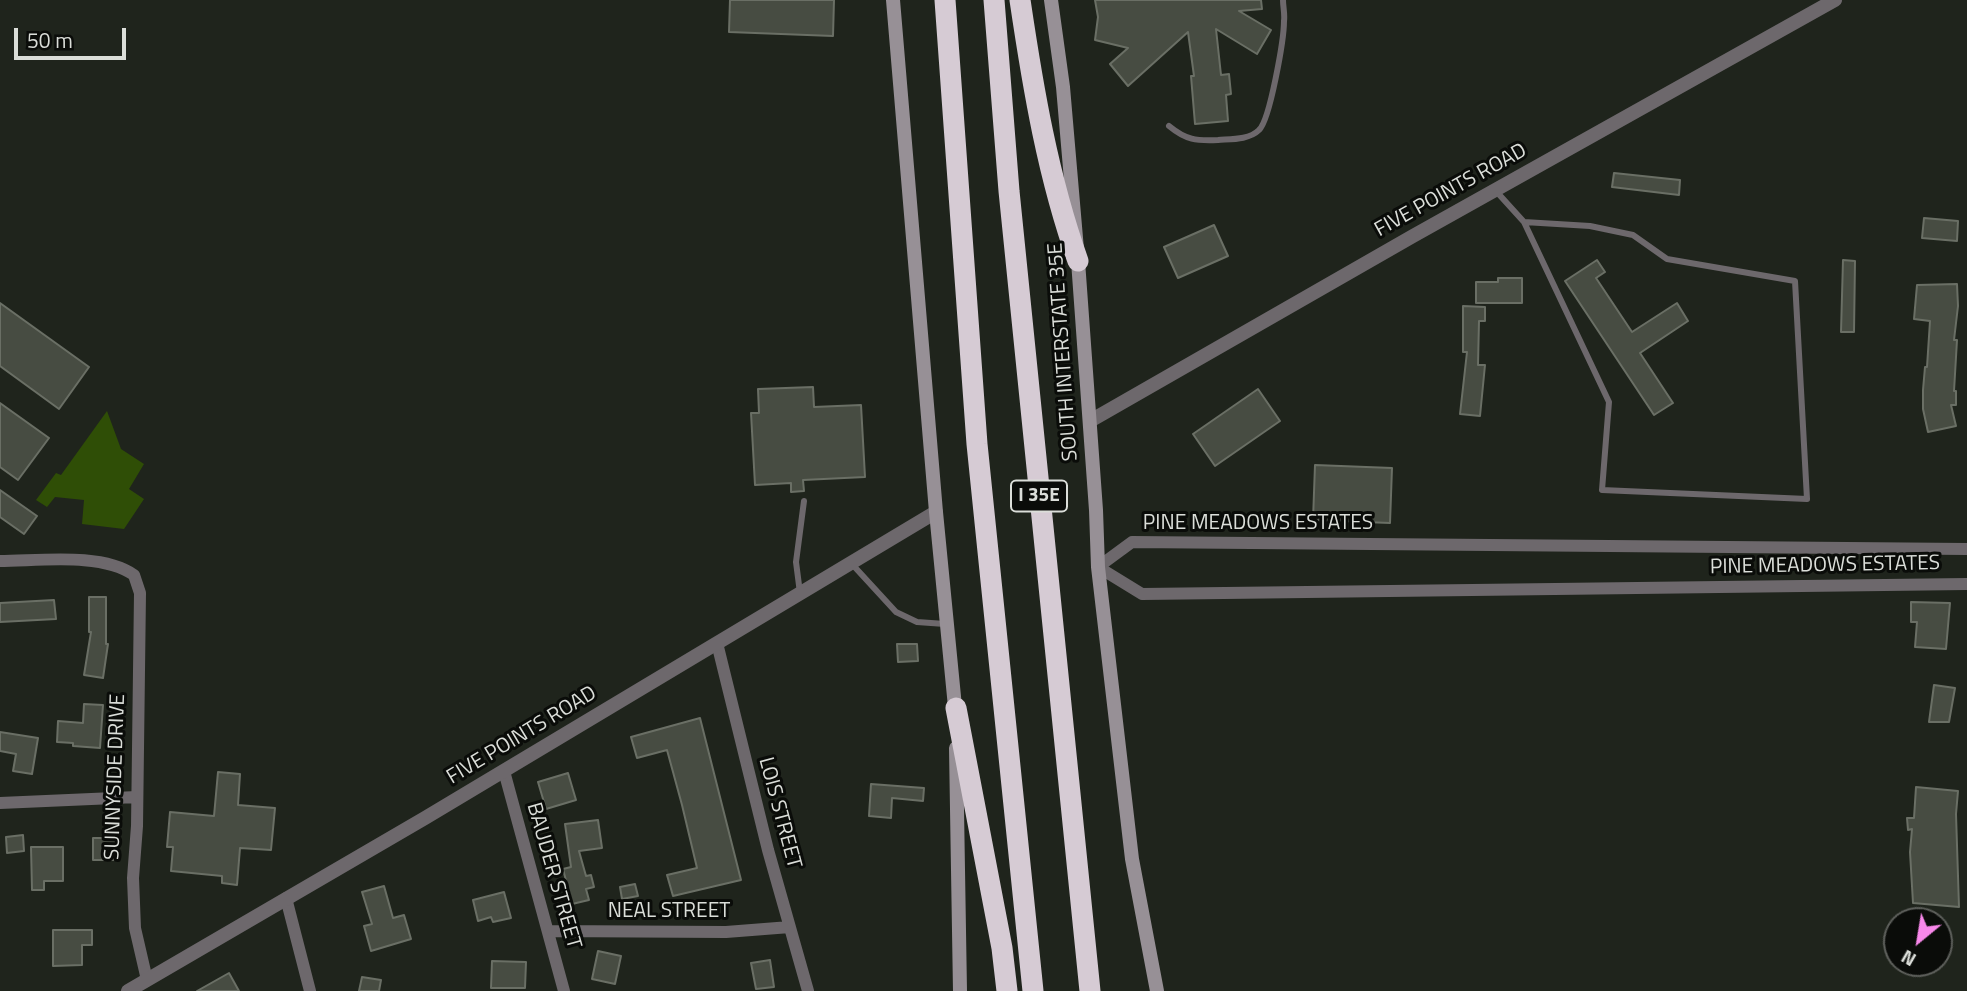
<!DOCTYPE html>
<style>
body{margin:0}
#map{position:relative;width:1967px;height:991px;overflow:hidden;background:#1f241c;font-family:"Titillium Web",sans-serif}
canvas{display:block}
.north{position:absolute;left:1883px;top:907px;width:70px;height:70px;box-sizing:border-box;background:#0a0c09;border:2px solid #5e605c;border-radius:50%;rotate:210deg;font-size:19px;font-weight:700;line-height:28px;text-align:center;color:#dbded9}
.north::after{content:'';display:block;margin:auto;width:24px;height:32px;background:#f888ea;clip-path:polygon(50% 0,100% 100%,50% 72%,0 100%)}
.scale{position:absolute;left:14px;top:28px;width:112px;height:32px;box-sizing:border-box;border:4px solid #dbded9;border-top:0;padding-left:9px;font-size:21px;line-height:24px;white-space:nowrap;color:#dbded9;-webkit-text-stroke:5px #0a0c09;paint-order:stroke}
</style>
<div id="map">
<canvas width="1967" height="991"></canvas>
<div class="north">N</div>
<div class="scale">50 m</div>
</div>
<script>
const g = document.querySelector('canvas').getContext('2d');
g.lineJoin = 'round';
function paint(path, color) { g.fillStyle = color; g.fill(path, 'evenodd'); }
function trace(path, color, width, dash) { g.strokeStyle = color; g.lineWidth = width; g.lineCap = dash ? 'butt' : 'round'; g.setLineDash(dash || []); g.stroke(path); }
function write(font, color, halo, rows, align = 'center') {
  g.font = font + ' "Titillium Web",sans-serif'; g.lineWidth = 6; g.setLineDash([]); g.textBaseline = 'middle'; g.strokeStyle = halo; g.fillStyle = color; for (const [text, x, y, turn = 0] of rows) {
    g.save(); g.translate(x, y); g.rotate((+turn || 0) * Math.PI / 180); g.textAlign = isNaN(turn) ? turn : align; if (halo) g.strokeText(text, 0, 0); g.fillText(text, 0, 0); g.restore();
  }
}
paint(new Path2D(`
 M107,411L121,449L144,464L129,489L144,499L124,529L82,524L84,500L55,497L47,507L36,500L56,473L61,475Z`), '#2f4e06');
const building = new Path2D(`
 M730,0H834L833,36L729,32Z
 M1095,0H1261L1262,9L1239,11L1271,30L1257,54L1216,29L1221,75L1229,74L1231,94L1226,95L1228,121L1195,124L1191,76H1194L1188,32L1128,86L1110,64L1128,48L1095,40L1098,17Z
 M1614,173L1680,180L1679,195L1612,187Z
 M1924,218L1958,221L1957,241L1922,238Z
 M1214,225L1228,256L1178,278L1164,247Z
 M1597,260L1605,272L1596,278L1632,332L1677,303L1688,321L1640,353L1673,403L1654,415L1565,281Z
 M1843,260L1855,261L1854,332H1841Z
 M1498,278H1522V303H1476V282H1498Z
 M1957,284L1958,306L1954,340H1957L1954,391H1956V405H1951L1956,426L1928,432L1923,409V390L1925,367H1927L1930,321L1914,319L1917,285Z
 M0,303L89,367L59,409L0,366Z
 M1463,306L1485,307V321H1479L1478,365H1485L1480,416L1460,414L1467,352H1463Z
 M813,387L814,407L861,405L865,477L803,480L804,491L791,492V483L755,485L751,413H759L758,389Z
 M1258,389L1280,421L1215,466L1193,434Z
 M0,403L49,438L18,480L0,467Z
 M1315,465L1392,468L1390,523L1313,520Z
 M0,490L37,516L24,534L0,517Z
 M89,597H106V644H108L103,678L84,675L91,632H89Z
 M54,600L56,619L0,622V603Z
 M1911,602L1950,603L1946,649L1915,647L1917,622H1911Z
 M897,644H917L918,661L898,662Z
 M1934,685L1955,688L1949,722H1929Z
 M84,704L103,705L100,748L73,746V743L57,742L58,721L83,723Z
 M700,718L741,880L673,896L667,875L697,868L682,805L667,750L637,758L631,737Z
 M0,732L38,738L32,774L13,771L16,754L0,751Z
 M218,772L240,774L238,805L275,808L271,850L240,848L237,885L222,883V876L171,871L173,847H167L170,812L214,816Z
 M568,773L576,800L546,809L538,782Z
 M871,784L924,788L923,801L892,798L891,818L869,816Z
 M1916,787L1958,791L1956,814L1959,907L1913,903L1910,852L1912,829L1908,830L1907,818H1914Z
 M598,820L602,848L579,851L586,876L591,875L594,887L586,889L589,900L572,904L563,869L571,867L565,824Z
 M23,835L24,851L7,853L6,837Z
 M93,838H117V860H93Z
 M31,847H63V881H44V890H32Z
 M635,884L638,896L622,899L620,887Z
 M384,886L393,918L404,915L411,939L371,951L364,926L372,924L362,892Z
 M504,892L511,918L493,922L491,917L478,921L473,900Z
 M53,930H92V945H82V965L53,966Z
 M598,951L621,956L615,984L592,979Z
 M770,960L774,987L756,989L751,963Z
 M492,961L526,962L525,988H491Z
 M229,973L239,991H197Z
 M362,977L381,980L379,991H359Z`);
paint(building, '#474c42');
trace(building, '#6a6f65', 2);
trace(new Path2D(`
 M1169,126C1186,140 1196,141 1218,140C1231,139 1249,140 1259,130C1270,120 1284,39 1284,21C1285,14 1283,7 1283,0
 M1495,190L1524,222L1590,226L1633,235L1667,259L1795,281L1807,499L1602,490L1609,402L1524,222
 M851,563L896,612L917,622L945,624
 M800,593L796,562L804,501`), '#6d686c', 6);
trace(new Path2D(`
 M1967,549L1132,542L1098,567L1142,594L1967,584
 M0,561C38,561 102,552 134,575L140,593L137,826L133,878L135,928L147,980
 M717,643L768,850L808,991
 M504,771L564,991
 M0,803L137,797
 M286,898L310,991
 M549,931L726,932L790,927`), '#6d686c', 12);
trace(new Path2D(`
 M1090,421L1413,236L1835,0
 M128,991L425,818L936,512`), '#6d686c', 14);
trace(new Path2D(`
 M893,0L936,512L956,717
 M1051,0L1063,87L1078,261L1096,510L1098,567L1132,859L1157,991
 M956,748L960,991`), '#979096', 14);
trace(new Path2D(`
 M945,0L977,444L1033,991
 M994,0L1009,191L1090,991
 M1020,0C1033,88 1048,177 1078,261
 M956,708L1002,948L1007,991`), '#d6cbd4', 21);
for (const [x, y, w] of [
 [1039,496,56]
]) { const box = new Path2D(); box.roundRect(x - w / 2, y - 15.5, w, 31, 5); g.fillStyle = '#0a0c09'; g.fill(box); trace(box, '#dbded9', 2); }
write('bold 19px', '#dbded9', null, [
 ["I 35E",1039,496]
]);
write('21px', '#dbded9', '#0a0c09', [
 ["FIVE POINTS ROAD",1451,191,-29],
 ["SOUTH INTERSTATE 35E",1064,352,-94],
 ["PINE MEADOWS ESTATES",1258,524],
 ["PINE MEADOWS ESTATES",1825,566,-1],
 ["FIVE POINTS ROAD",522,736,-31],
 ["SUNNYSIDE DRIVE",116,777,-88],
 ["LOIS STREET",779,813,75],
 ["BAUDER STREET",553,876,74],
 ["NEAL STREET",669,912]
]);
</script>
